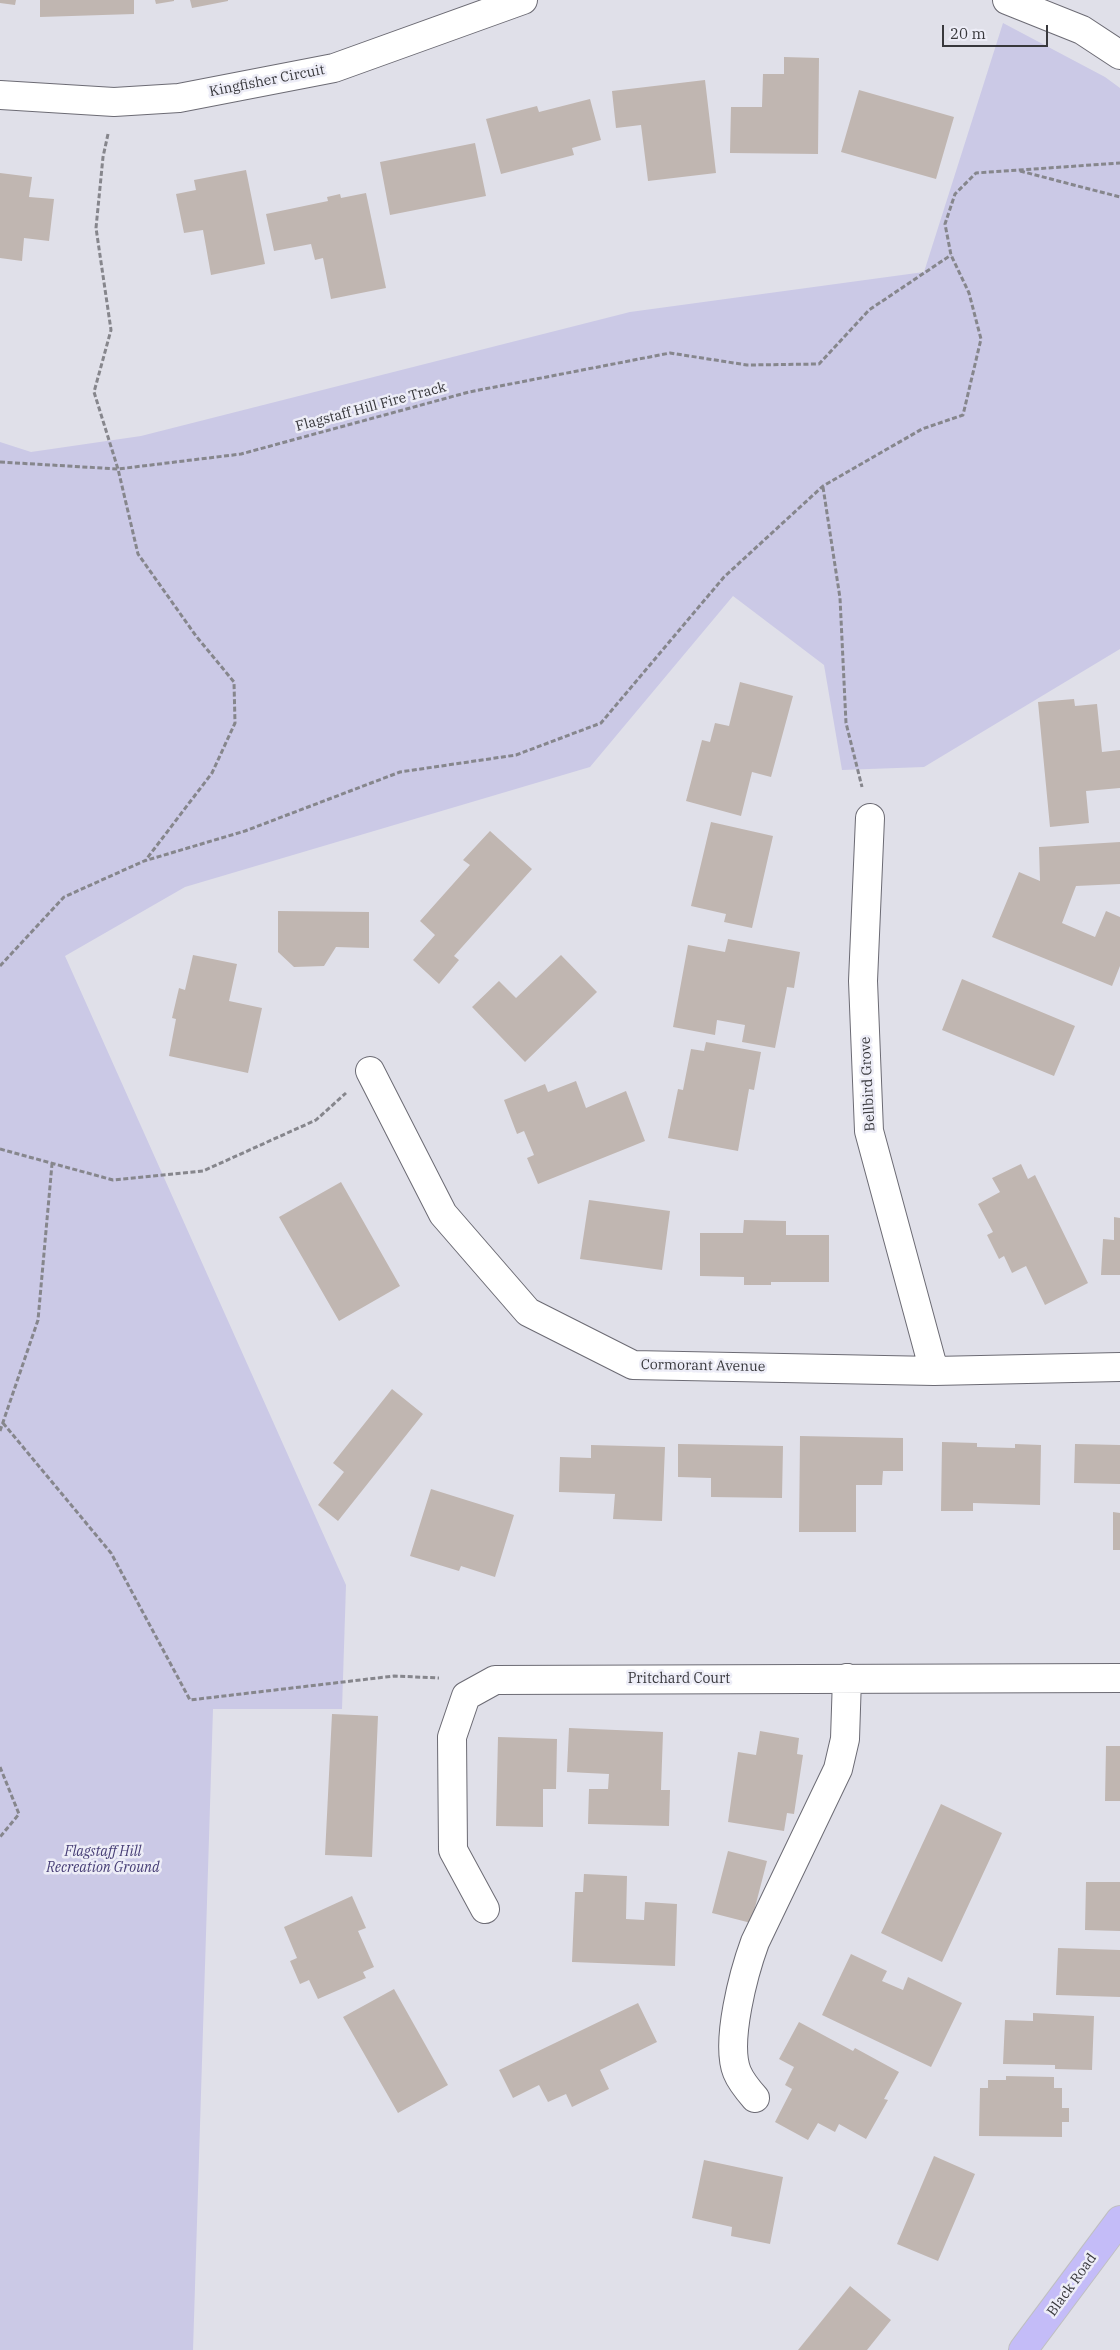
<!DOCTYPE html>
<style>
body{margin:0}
#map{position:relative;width:1120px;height:2350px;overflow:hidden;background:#e0e0e9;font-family:"IBM Plex Serif",serif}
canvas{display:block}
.scale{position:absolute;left:942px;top:25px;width:106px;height:22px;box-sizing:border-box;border:2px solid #38383c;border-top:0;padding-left:6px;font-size:15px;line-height:18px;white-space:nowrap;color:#38383c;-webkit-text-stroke:4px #ededf7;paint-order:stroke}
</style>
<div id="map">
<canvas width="1120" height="2350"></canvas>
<div class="scale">20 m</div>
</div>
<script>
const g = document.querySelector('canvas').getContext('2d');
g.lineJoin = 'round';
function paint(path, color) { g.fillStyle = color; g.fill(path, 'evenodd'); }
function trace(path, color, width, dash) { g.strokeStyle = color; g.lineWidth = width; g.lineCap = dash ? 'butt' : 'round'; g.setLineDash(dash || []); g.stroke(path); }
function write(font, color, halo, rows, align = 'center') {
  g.font = font + ' "IBM Plex Serif",serif'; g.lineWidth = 5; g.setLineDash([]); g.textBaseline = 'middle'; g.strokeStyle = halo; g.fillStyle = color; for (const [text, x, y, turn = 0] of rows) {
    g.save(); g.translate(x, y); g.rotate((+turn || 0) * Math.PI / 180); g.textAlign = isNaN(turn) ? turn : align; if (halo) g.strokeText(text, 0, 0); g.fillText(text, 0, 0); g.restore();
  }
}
paint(new Path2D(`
 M1003,23L1105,77L1120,88V649L924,767L842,770L824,665L733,596L590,767L185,887L65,956L346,1585L342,1709H213L193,2350H0V442L31,452L141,436L630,312L924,272Z`), '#cbc9e6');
paint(new Path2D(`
 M0,0H16L15,5L0,3Z
 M40,0H134V14L40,17Z
 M155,0H174V1L156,4Z
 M190,0H228V1L192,8Z
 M784,57L819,58L818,154L730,153L731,107H762L763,74H784Z
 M705,80L716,173L648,181L641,125L616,128L612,91Z
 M859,90L954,117L936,179L841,152Z
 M590,99L601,140L572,148L574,155L501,174L486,119L537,106L539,112Z
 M475,143L486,196L390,215L380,162Z
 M246,170L265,264L211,275L203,230L184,233L176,194L196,190L194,180Z
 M0,173L32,177L29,197L54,199L49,241L24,238L22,261L0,258Z
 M366,193L386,288L331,299L323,258L315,260L311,244L274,251L266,214L328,201L327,197L340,194L341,198Z
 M740,682L793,696L771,777L752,772L741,816L686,801L702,740L710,742L715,723L729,726Z
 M1074,699L1075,706L1097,704L1102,752L1120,750V788L1086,791L1089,823L1050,827L1038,702Z
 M711,822L773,836L752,928L724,922L726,914L691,906Z
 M490,831L532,869L454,956L459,960L439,984L413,960L435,935L420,921L470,865L463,860Z
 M1120,842V884L1076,886L1062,923L1095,937L1106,911L1120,917V966L1112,986L992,937L1019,872L1040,881L1039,847Z
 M278,911L369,912V948L336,947L324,966L294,967L278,952Z
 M728,939L800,952L794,988L787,987L775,1048L742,1042L745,1025L717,1020L715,1035L673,1027L688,945L725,952Z
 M193,955L237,964L229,1001L262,1008L248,1073L169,1056L176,1019L172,1018L179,988L185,990Z
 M561,955L597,992L525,1062L472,1007L499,981L516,998Z
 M962,979L1075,1026L1054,1076L942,1030Z
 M706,1042L761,1052L754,1090L749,1089L738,1151L668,1138L678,1089L683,1090L691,1049L704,1051Z
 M576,1081L586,1108L626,1091L645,1141L538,1184L527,1158L534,1155L524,1131L517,1134L504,1100L545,1084L548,1092Z
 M1021,1164L1028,1179L1035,1175L1088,1283L1045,1305L1026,1266L1012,1273L1004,1256L999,1259L987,1235L993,1232L978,1204L1000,1192L992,1178Z
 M341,1182L400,1286L339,1321L279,1217Z
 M589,1200L670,1211L662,1270L580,1259Z
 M1114,1217L1120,1218V1275H1101L1103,1239L1114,1240Z
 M744,1220L786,1221V1235H829V1282H771V1285H744V1277L700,1276V1233H743Z
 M392,1389L423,1414L338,1521L318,1505L344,1472L333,1463Z
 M800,1436L903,1438V1471H883L882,1485H856V1532H799Z
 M942,1442L977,1443V1447L1015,1448V1444L1041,1445L1040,1505L973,1503V1511H941Z
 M678,1444L783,1446L782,1498L711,1497V1478L678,1477Z
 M1075,1444L1120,1445V1484L1074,1483Z
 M591,1445L665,1447L662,1521L613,1519L615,1494L559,1492L560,1457L591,1458Z
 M431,1489L514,1515L495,1577L461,1566L459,1571L410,1556Z
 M1113,1512L1120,1513V1550H1113Z
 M332,1714L378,1716L372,1857L325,1855Z
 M569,1728L663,1732L661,1790H670L669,1826L588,1824L589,1789H608L609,1774L567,1772Z
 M760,1731L799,1738L797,1754L803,1755L794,1814L787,1813L784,1831L728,1822L738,1752L756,1755Z
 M498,1737L557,1739L556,1789H543V1827L496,1826Z
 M1106,1746H1120V1801H1105Z
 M941,1804L1002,1833L942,1962L881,1933Z
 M728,1851L767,1861L751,1923L712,1913Z
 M584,1874L627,1876L626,1919L644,1920L645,1902L677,1904L675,1966L572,1962L575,1892H583Z
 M1086,1882H1120V1931L1085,1930Z
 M352,1896L366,1928L358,1931L374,1967L363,1972L366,1978L318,1999L309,1980L300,1984L290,1961L297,1958L284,1927Z
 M1058,1948L1120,1950V1997L1056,1995Z
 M851,1954L887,1971L882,1981L903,1990L908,1977L962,2003L931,2067L822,2015Z
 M394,1989L448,2085L398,2113L343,2017Z
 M638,2003L657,2042L600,2070L609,2089L572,2107L566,2094L548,2102L539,2085L513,2098L499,2070Z
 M1033,2013L1094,2016L1092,2070L1055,2069V2065L1003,2064L1005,2020L1033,2021Z
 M799,2022L853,2051L855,2048L899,2072L884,2099L888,2100L866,2139L839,2124L835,2132L818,2123L808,2140L775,2122L792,2089L785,2085L794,2067L779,2059Z
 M1006,2076L1054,2077V2088H1062V2108H1069V2122H1062V2137L979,2136L980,2088H988V2080H1006Z
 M934,2156L975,2174L938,2261L897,2244Z
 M704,2160L783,2177L770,2244L731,2236L732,2227L692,2218Z
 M850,2286L891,2320L867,2350H798Z`), '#c0b6b1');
const minor = new Path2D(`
 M1007,0L1082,30L1120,55
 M0,95L114,102L179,98L334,68L523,0
 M870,818L863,981L869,1131L934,1371
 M370,1071L443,1214L528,1312L633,1365L934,1371L1120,1367
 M485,1909L453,1850L452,1737L466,1696L495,1680L1120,1678
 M755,2098C748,2090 741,2082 737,2072C725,2042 744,1972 755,1942L838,1769L845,1739L847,1678`);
const major = new Path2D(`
 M1023,2350L1120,2220`);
trace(minor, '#6c6b74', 30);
trace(major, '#bfbfc1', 30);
trace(new Path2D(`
 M108,134L103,157L96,228L111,330L94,392L118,469L138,554L196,636L234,682L235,723L212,773L145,861
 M1020,171L1120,197
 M0,462L118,469L241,454L469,392L670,353L747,365L819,364L869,310L951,255
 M823,487L840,598L846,723L862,787
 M0,966L64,897L144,861L245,831L400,772L516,755L601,723L724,577L823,486L922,429L963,415L981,339L969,293L951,255L945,224L955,194L976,173L1120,163
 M0,1149L113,1180L203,1171L316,1120L346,1093
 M3,1423L111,1553L190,1700L394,1676L439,1678
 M0,1431L38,1320L52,1164
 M0,1767L19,1814L0,1837`), '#86868c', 3, [5, 2.5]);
trace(minor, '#fff', 28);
trace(major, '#c4bcf8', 28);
write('14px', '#38383c', '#ededf7', [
 ["Kingfisher Circuit",267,81,-11],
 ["Flagstaff Hill Fire Track",371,407,-15],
 ["Bellbird Grove",868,1084,-93],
 ["Cormorant Avenue",703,1366,1],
 ["Pritchard Court",679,1679],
 ["Black Road",1072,2285,-54]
]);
write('italic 14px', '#463d75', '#ededf7', [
 ["Flagstaff Hill",103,1852],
 ["Recreation Ground",103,1868]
]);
</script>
